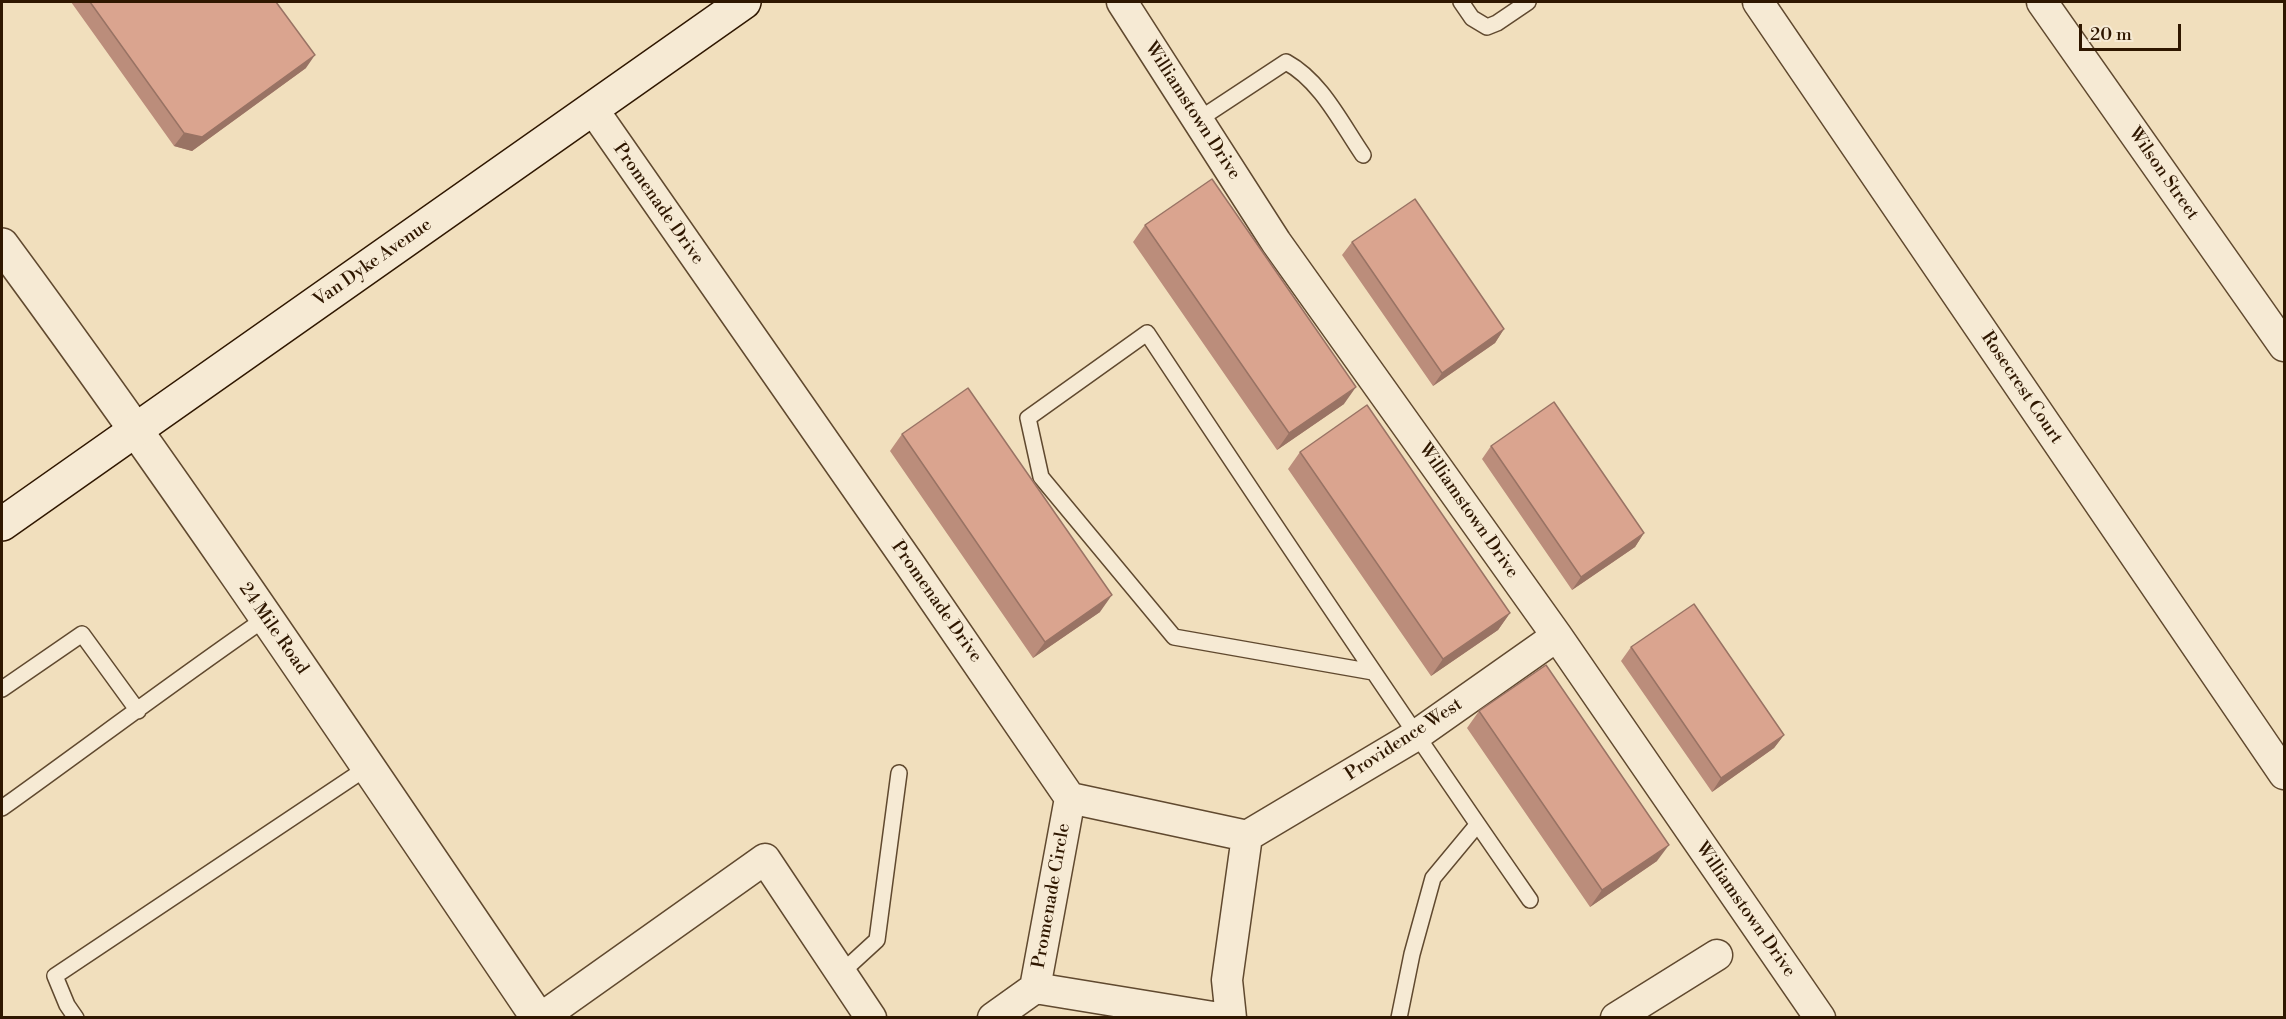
<!DOCTYPE html>
<style>
body{margin:0}
#map{position:relative;width:2286px;height:1019px;overflow:hidden;background:#f1dfbd;font-family:"Libre Bodoni",serif}
canvas{display:block}
.frame{position:absolute;inset:0;border:3px solid #2f1700;pointer-events:none}
.scale{position:absolute;left:2079px;top:24px;width:102px;height:27px;box-sizing:border-box;border:3px solid #2f1700;border-top:0;padding-left:8px;font-size:18px;line-height:21px;white-space:nowrap;color:#2f1700;-webkit-text-stroke:4px #f6ead4;paint-order:stroke}
</style>
<div id="map">
<canvas width="2286" height="1019"></canvas>
<div class="frame"></div>
<div class="scale">20 m</div>
</div>
<script>
const g = document.querySelector('canvas').getContext('2d');
g.lineJoin = 'round';
function trace(path, color, width, dash) { g.strokeStyle = color; g.lineWidth = width; g.lineCap = dash ? 'butt' : 'round'; g.setLineDash(dash || []); g.stroke(path); }
function paint(path, color) { g.fillStyle = color; g.fill(path, 'evenodd'); }
function write(font, color, halo, rows, align = 'center') {
  g.font = font + ' "Libre Bodoni",serif'; g.lineWidth = 5; g.setLineDash([]); g.textBaseline = 'middle'; g.strokeStyle = halo; g.fillStyle = color; for (const [text, x, y, turn = 0] of rows) {
    g.save(); g.translate(x, y); g.rotate((+turn || 0) * Math.PI / 180); g.textAlign = isNaN(turn) ? turn : align; if (halo) g.strokeText(text, 0, 0); g.fillText(text, 0, 0); g.restore();
  }
}
const service = new Path2D(`
 M1461,2L1472,18L1487,27L1497,23L1528,2
 M1198,120L1286,62C1321,81 1341,123 1363,155
 M1373,672L1174,637L1041,477L1028,418L1147,333C1273,523 1400,713 1530,900
 M2,689L82,634L138,711
 M2,808C90,745 176,680 266,618
 M841,973L877,940L899,773
 M76,1018L67,1005L55,976L368,767
 M1399,1018L1412,954L1433,878L1477,825`);
const minor = new Path2D(`
 M1122,2L1276,242L1557,636L1820,1018
 M1758,2L2284,774
 M2042,2L2284,346
 M592,108L911,566L1070,798L1247,836L1227,980L1231,1018
 M1070,798L1035,988L1219,1018
 M1247,836L1415,736L1557,636
 M541,1018L765,859L871,1018
 M993,1018L1035,988
 M1616,1018L1717,955`);
const tertiary = new Path2D(`
 M2,245C188,497 362,758 538,1018`);
const secondary = new Path2D(`
 M2,524L744,2`);
trace(service, '#60492f', 18);
trace(minor, '#60492f', 33);
trace(tertiary, '#60492f', 36);
trace(secondary, '#2f1700', 36);
trace(service, '#f6ead4', 15);
trace(minor, '#f6ead4', 30);
trace(tertiary, '#f6ead4', 33);
trace(secondary, '#f6ead4', 33);
paint(new Path2D(`
 M71,2H276L306,68L192,151L174,146Z
 M1145,225L1344,404L1277,450L1133,242Z
 M1352,242L1504,329L1495,343L1433,386L1342,255Z
 M902,434L1100,612L1033,658L890,451Z
 M1491,446L1644,533L1635,547L1572,590L1482,459Z
 M1300,452L1510,613L1498,630L1431,676L1288,469Z
 M1631,647L1784,735L1774,748L1712,792L1621,661Z
 M1479,711L1657,861L1590,907L1467,728Z`), '#bb8d7b');
paint(new Path2D(`
 M315,55L306,68L192,151L174,146L184,133Z
 M1504,329L1495,343L1433,386L1442,373Z
 M1356,387L1344,404L1277,450L1289,433Z
 M1644,533L1635,547L1572,590L1581,577Z
 M1112,595L1100,612L1033,658L1045,642Z
 M1510,613L1498,630L1431,676L1443,659Z
 M1784,735L1774,748L1712,792L1721,778Z
 M1669,845L1657,861L1590,907L1602,890Z`), '#997364');
const building = new Path2D(`
 M90,2H276L315,55L202,137L184,133Z
 M1212,179L1356,387L1289,433L1145,225Z
 M1415,199L1504,329L1442,373L1352,242Z
 M968,388L1112,595L1045,642L902,434Z
 M1554,402L1644,533L1581,577L1491,446Z
 M1367,405L1510,613L1443,659L1300,452Z
 M1694,604L1784,735L1721,778L1631,647Z
 M1546,665L1669,845L1602,890L1479,711Z`);
paint(building, '#daa48f');
trace(building, '#997364', 1.5);
write('18px', '#2f1700', '#f6ead4', [
 ["Williamstown Drive",1192,111,57],
 ["Wilson Street",2163,174,55],
 ["Promenade Drive",658,204,55],
 ["Van Dyke Avenue",373,263,-35],
 ["Rosecrest Court",2021,388,56],
 ["Williamstown Drive",1468,511,55],
 ["Promenade Drive",936,602,55],
 ["24 Mile Road",273,629,55],
 ["Providence West",1404,740,-33],
 ["Promenade Circle",1052,896,-80],
 ["Williamstown Drive",1745,910,55]
]);
</script>
